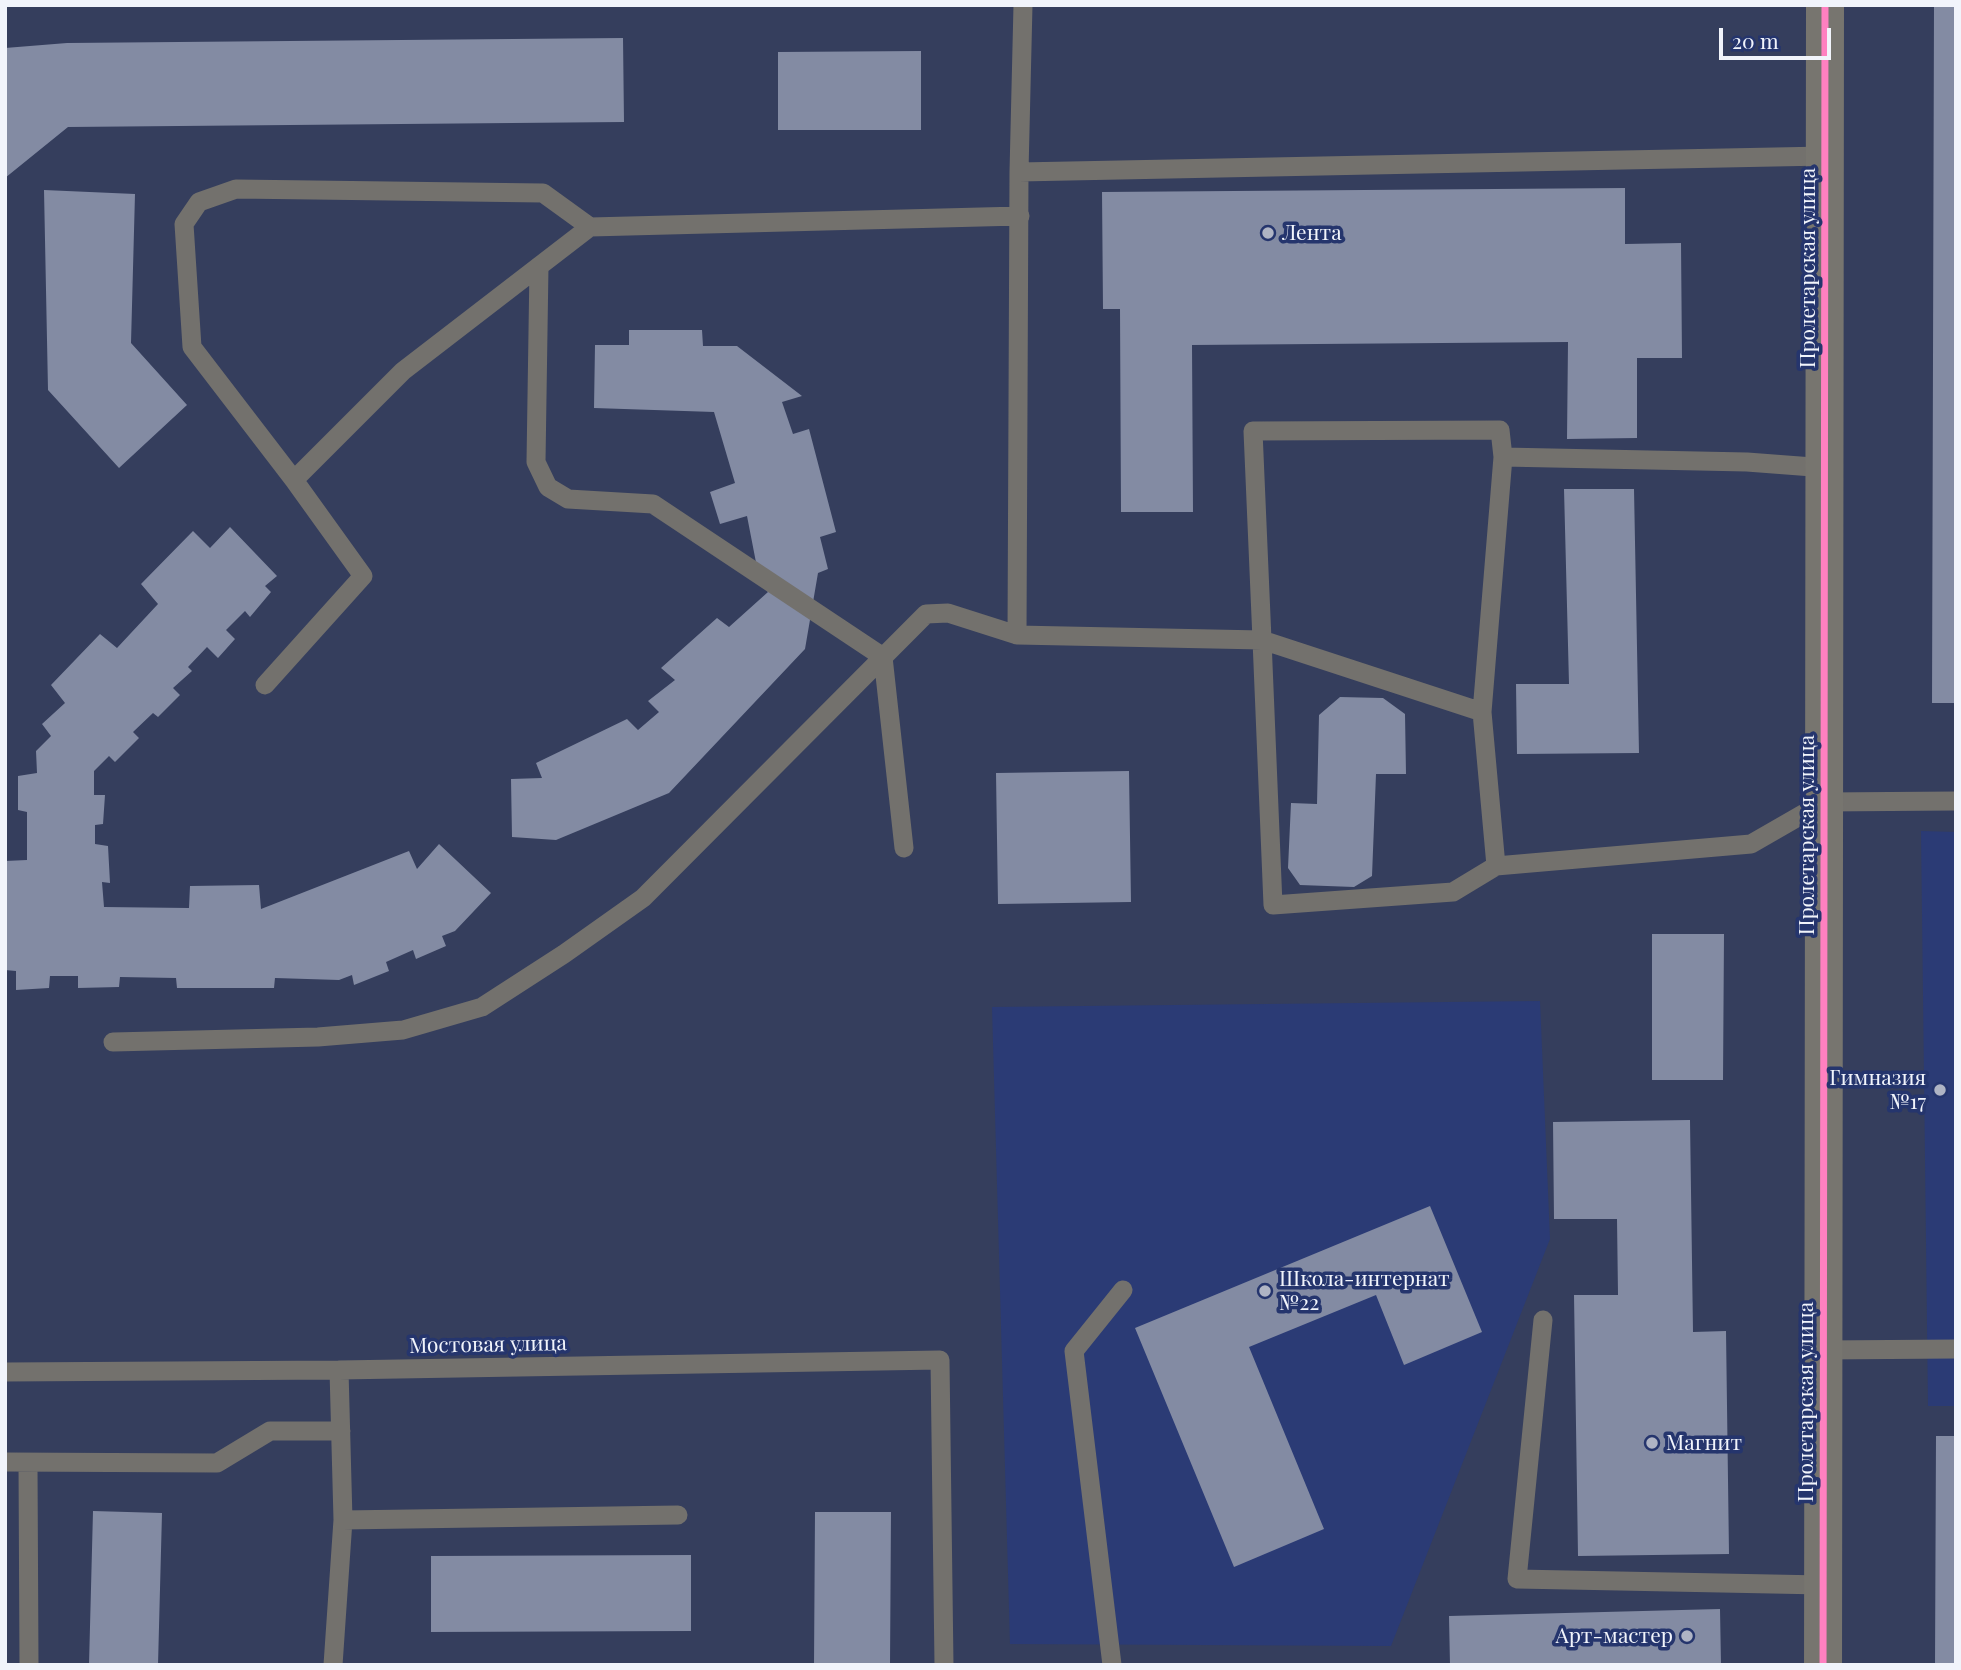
<!DOCTYPE html>
<meta charset="utf-8">
<style>
body{margin:0}
#map{position:relative;width:1961px;height:1670px;overflow:hidden;background:#353e5d;font-family:"Playfair Display",serif}
canvas{display:block}
.frame{position:absolute;inset:0;border:7px solid #f1f4fb;pointer-events:none}
.scale{position:absolute;left:1719px;top:28px;width:112px;height:32px;box-sizing:border-box;border:4px solid #f1f4fb;border-top:0;padding-left:9px;font-size:21px;line-height:24px;white-space:nowrap;color:#f1f4fb;-webkit-text-stroke:5px #25356d;paint-order:stroke}
</style>
<div id="map">
<canvas width="1961" height="1670"></canvas>
<div class="frame"></div>
<div class="scale">20 m</div>
</div>
<script>
const g = document.querySelector('canvas').getContext('2d');
g.lineJoin = 'round';
function paint(path, color) { g.fillStyle = color; g.fill(path, 'evenodd'); }
function trace(path, color, width, dash) { g.strokeStyle = color; g.lineWidth = width; g.lineCap = dash ? 'butt' : 'round'; g.setLineDash(dash || []); g.stroke(path); }
function write(font, color, halo, rows, align = 'center') {
  g.font = font + ' "Playfair Display",serif'; g.lineWidth = 7; g.setLineDash([]); g.textBaseline = 'middle'; g.strokeStyle = halo; g.fillStyle = color; for (const [text, x, y, turn = 0] of rows) {
    g.save(); g.translate(x, y); g.rotate((+turn || 0) * Math.PI / 180); g.textAlign = isNaN(turn) ? turn : align; if (halo) g.strokeText(text, 0, 0); g.fillText(text, 0, 0); g.restore();
  }
}
paint(new Path2D(`
 M1921,831L1956,832V1406H1928Z
 M1540,1001L1550,1239L1391,1646L1010,1644L992,1007Z`), '#2b3b75');
paint(new Path2D(`
 M1934,5H1956V703H1932Z
 M623,38L624,122L68,127L5,178V48L67,43Z
 M921,51V130H778V52Z
 M1625,188V244L1681,243L1682,358H1637V438L1567,439L1568,342L1192,345L1193,512H1121L1120,309H1103L1102,192Z
 M44,190L135,194L131,343L187,405L119,468L48,390Z
 M629,330H702L703,346H737L802,396L782,402L793,434L809,429L836,532L820,537L828,569L818,573L805,649L669,793L556,840L512,837L511,779L542,778L536,763L627,719L638,730L659,712L648,701L675,680L661,668L717,618L729,627L768,592L760,583L747,516L720,524L710,492L735,483L714,412L594,408L595,345H629Z
 M1564,489H1634L1639,753L1517,754L1516,684H1569Z
 M230,527L277,576L265,586L271,592L250,617L245,611L226,630L235,639L218,658L207,647L188,667L192,671L173,688L180,695L158,717L153,713L133,732L139,738L115,762L109,756L94,771V795H105L103,824L95,825V844L108,846L110,883L102,882L104,907L189,908L190,886L259,885L261,909L409,851L417,869L439,844L491,893L455,931L442,936L446,946L416,959L413,950L386,962L389,971L354,985L352,975L339,980L275,978L274,988H177L176,978L120,977L119,987L78,988V976H50L49,988L16,990V971L5,970V861L27,860V812L18,810V776L37,773L36,751L51,736L42,724L65,703L51,685L100,634L117,648L158,604L141,584L193,531L210,548Z
 M1340,697L1383,698L1405,714L1406,774H1376L1372,876L1354,887L1300,885L1288,868L1291,803L1317,804L1319,715Z
 M1129,771L1131,902L998,904L996,773Z
 M1652,934H1724L1723,1080H1652Z
 M1690,1120L1693,1332L1726,1331L1729,1554L1578,1556L1574,1295H1618L1617,1219H1554L1553,1122Z
 M1430,1206L1482,1332L1404,1365L1376,1295L1249,1347L1324,1529L1234,1567L1135,1328Z
 M1936,1436H1956V1665H1935Z
 M93,1511L162,1513L158,1665H89Z
 M815,1512H891L890,1665H814Z
 M691,1555V1631L431,1632V1556Z
 M1720,1609L1721,1665H1450L1449,1616Z`), '#838ba3');
trace(new Path2D(`
 M1023,5L1019,172L1017,635L1262,640L1273,905L1453,892L1496,866
 M1019,172L1825,156
 M539,266L536,462L548,487L568,499L653,504L883,657L904,848
 M1500,430L1503,457L1482,712L1262,640L1253,431Z
 M1503,457L1747,462L1826,468
 M294,480L403,371L590,227
 M265,685L363,576L294,480L192,347L184,224L199,202L236,189L543,193L590,227L1020,216
 M1482,712L1496,866L1751,844L1824,802L1956,801
 M113,1042L318,1037L403,1030L482,1007L564,954L643,898L926,614L948,613L1017,635
 M1543,1320L1517,1579L1823,1585
 M1823,1350L1956,1349
 M5,1372L339,1370L940,1360L944,1665
 M5,1462L217,1463L270,1431H341
 M28,1463L29,1665
 M343,1520L678,1515
 M333,1665L343,1520L339,1370
 M1112,1665L1074,1351L1123,1290`), '#73716d', 19);
trace(new Path2D(`
 M1823,1665L1825,5`), '#77756f', 38);
trace(new Path2D(`
 M1823,1665L1825,5`), '#ff80c0', 7);
for (const [x, y, r, color] of [
 [1268,233,7,"#afb4c4"],
 [1940,1090,7,"#afb4c4"],
 [1265,1291,7,"#afb4c4"],
 [1652,1443,7,"#afb4c4"],
 [1687,1636,7,"#afb4c4"]
]) { const dot = new Path2D(); dot.arc(x, y, r, 0, 2 * Math.PI); g.fillStyle = color; g.fill(dot); trace(dot, '#25356d', 2.5); }
write('21px', '#f1f4fb', '#25356d', [
 ["Лента",1282,233],
 ["Гимназия",1926,1078,"right"],
 ["№17",1926,1102,"right"],
 ["Школа-интернат",1279,1279],
 ["№22",1279,1303],
 ["Магнит",1666,1443],
 ["Арт-мастер",1673,1636,"right"]
], 'left');
write('21px', '#f1f4fb', '#25356d', [
 ["Пролетарская улица",1808,268,-90],
 ["Пролетарская улица",1807,835,-90],
 ["Мостовая улица",488,1345,-1],
 ["Пролетарская улица",1806,1402,-90]
]);
</script>
